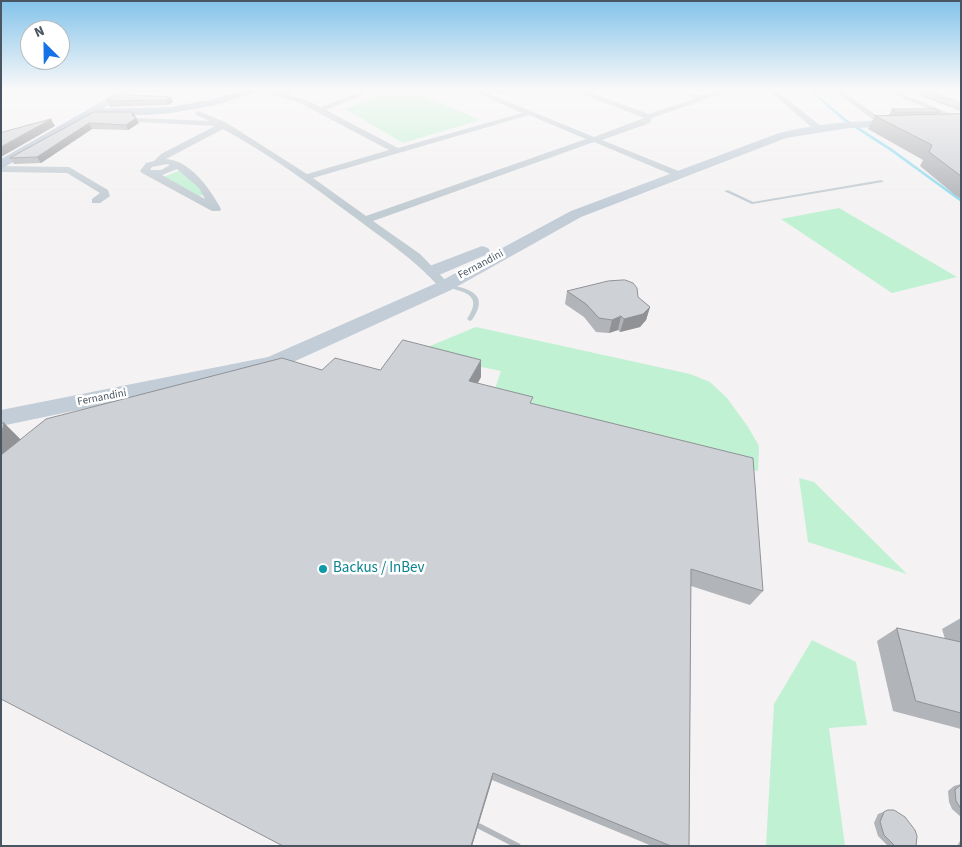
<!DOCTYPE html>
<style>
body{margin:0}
#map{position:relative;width:962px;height:847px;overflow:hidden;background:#f4f2f2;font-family:"Source Sans 3",sans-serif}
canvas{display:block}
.frame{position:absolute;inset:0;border:2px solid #495560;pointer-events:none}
.north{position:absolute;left:20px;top:20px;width:50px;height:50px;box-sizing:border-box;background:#fff;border:1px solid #b6bbbf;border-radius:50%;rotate:337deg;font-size:14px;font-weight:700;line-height:20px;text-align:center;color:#495560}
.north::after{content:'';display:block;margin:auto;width:18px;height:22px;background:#1772e8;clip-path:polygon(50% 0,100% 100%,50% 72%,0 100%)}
</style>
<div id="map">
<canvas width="962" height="847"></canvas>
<div class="frame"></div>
<div class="north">N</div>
</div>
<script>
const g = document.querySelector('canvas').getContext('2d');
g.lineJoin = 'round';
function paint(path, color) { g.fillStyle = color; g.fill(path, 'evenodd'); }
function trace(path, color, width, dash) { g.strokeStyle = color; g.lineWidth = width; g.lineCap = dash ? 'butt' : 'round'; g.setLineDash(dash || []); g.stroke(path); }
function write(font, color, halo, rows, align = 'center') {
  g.font = font + ' "Source Sans 3",sans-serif'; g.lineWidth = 5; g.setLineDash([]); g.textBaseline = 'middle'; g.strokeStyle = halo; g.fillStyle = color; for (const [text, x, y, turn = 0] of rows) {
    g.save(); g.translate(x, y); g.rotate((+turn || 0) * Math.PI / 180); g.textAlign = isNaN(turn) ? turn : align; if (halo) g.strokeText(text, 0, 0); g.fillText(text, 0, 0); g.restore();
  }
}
paint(new Path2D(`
 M393,89H409L480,120L403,143L345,109Z
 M180,170L206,193L200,196L164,177Z
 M839,208L957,277L892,293L781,219Z
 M476,327L690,374L710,382L727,398L748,427L759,446L758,471L491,401L501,371L413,353Z
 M799,478L814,482L907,574L808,542Z
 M812,640L856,662L867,725L829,728L845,846H766L774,704Z`), '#c1f1d3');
paint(new Path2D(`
 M807,89H810L846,119L891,148L961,199V202L889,150L844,121Z`), '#8ddaee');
paint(new Path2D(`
 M881,180L883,181V182L752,204L724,191L728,190L753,202Z
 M447,284C470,289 490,294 472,320L470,321L467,319C483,295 466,292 445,287L444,286Z`), '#c2ccd3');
paint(new Path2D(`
 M254,89C276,89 301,97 321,107L368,89H377L326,110L398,148L522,113L468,89H477L594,137L644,118L570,89H580L649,114L696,98L670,89C681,89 696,97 705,95C714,94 722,87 731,90L652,118L650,123L602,140L681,172V176H675L594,142L373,221L420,254L451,286L445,290L441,289C415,259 383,239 353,216C311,185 269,154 223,129L166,159C190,160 211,190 221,209L220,211H212L142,173L140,171L146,163L154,161L161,154L215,126L140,122L136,120L137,118L210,121L196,115L195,113L199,111L227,123L307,174L389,150L300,103ZM529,115L586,139L366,216L313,178ZM167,164L170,165L161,170H150L152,167ZM177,169L199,188L205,199L162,175Z
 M767,89H774L821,126V130H815Z
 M832,89H839L889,124L882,126Z
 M882,89H891L961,118V123Z
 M1,166L69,167L108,190L110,196L100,203H92V199L100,193L67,173L1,172Z`), '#c2ccd3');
paint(new Path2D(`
 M121,89H132L97,113H89L88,111L89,109Z
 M912,89H926L961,102V109Z
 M961,119V125L849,128L786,138L581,217L451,290L280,368L1,426V410L268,357L439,282L571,211L779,133C839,118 900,120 961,119Z
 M482,246L488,248L490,251L488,254L439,275H427L425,271L427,267Z`), '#c2cdd8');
paint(new Path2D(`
 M246,89H262L261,91L216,105L171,113L147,115H95L1,169V159L89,109L171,107L214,99Z`), '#b1c1d0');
trace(new Path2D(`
 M906,89L961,110`), '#b4b7bc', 2);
trace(new Path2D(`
 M479,826L518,846`), '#b4b7bc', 5.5);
paint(new Path2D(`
 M271,89H301L290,93Z
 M487,89H514L499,93Z
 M171,97L173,102L168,105L110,107L107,101Z
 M892,109L940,112L938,114H961V199L955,195L920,166L923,160L868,129L875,116L889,115Z
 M94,112L136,117L139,123L128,130L92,129L41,163L14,164L10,158Z
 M567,291L638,297L650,307L646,320L640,327L620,332L618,330L609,333L596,332L584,317L565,304Z
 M322,370H380L481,377L478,383L532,404L763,591L750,605L691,586L689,846H652L492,780L472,846H283L31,713L4,423L21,440Z
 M961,618V729L893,711L877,641L897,628L945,639L942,629Z
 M961,784V817L952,809L949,802L948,791L954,786Z
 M888,810L916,846H888L878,836L874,823L878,814Z
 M961,840V846H957L960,841Z`), '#b1b4b8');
paint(new Path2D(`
 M289,89H301L290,93Z
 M499,89H514L499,93Z
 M171,97L173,102L168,105L166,100Z
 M133,112L136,117L135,119L136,118L139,123L128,130L126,125Z
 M51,119L55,126L1,157V147Z
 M89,123L92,129L41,163L37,157Z
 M650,307L646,320L640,327L620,332L624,319Z
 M621,316L618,330L609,333L612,320Z
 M481,360V377L469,398V381Z
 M4,423L21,440L1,478V436Z
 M493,773L492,780L472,846H471Z`), '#909296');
const building = new Path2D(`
 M117,94L171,97L166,100L107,101Z
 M892,109H935L940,112H896Z
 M94,112H133L132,115L136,118L126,125L89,123L37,157L10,158Z
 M961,114V176L929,152L932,145L875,116Z
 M51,119L1,147V133Z
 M625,280L633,283L637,288L638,297L650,307L643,314L624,319L621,316L612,320L599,318L586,304L567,291L608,281Z
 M403,340L481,360L469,381L533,397L530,403L753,458L763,591L691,569L689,846H671L493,773L471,846H283L1,699V455L46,419L282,358L322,370L335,358L380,370Z
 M4,423L1,436V424Z
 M897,628L961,642V713L916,701Z
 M961,785V809L956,801L955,790Z
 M888,810H894L905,817L915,830L917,836L916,846H895L884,835L880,822L884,812Z`);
paint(building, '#ced1d6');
trace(building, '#909296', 1);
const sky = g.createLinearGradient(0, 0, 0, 208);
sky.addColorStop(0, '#83c3ea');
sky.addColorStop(0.43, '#faf9f9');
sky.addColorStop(1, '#faf9f900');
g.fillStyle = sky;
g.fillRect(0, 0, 962, 208);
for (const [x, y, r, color] of [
 [323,569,5,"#0f9aa8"]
]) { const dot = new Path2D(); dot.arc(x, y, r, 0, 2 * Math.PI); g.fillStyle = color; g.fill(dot); trace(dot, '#fff', 2); }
write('11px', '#495560', '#fff', [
 ["Fernandini",481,265,-28],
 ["Fernandini",102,398,-11]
]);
write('15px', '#0d838f', '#fff', [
 ["Backus / InBev",333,569]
], 'left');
</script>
